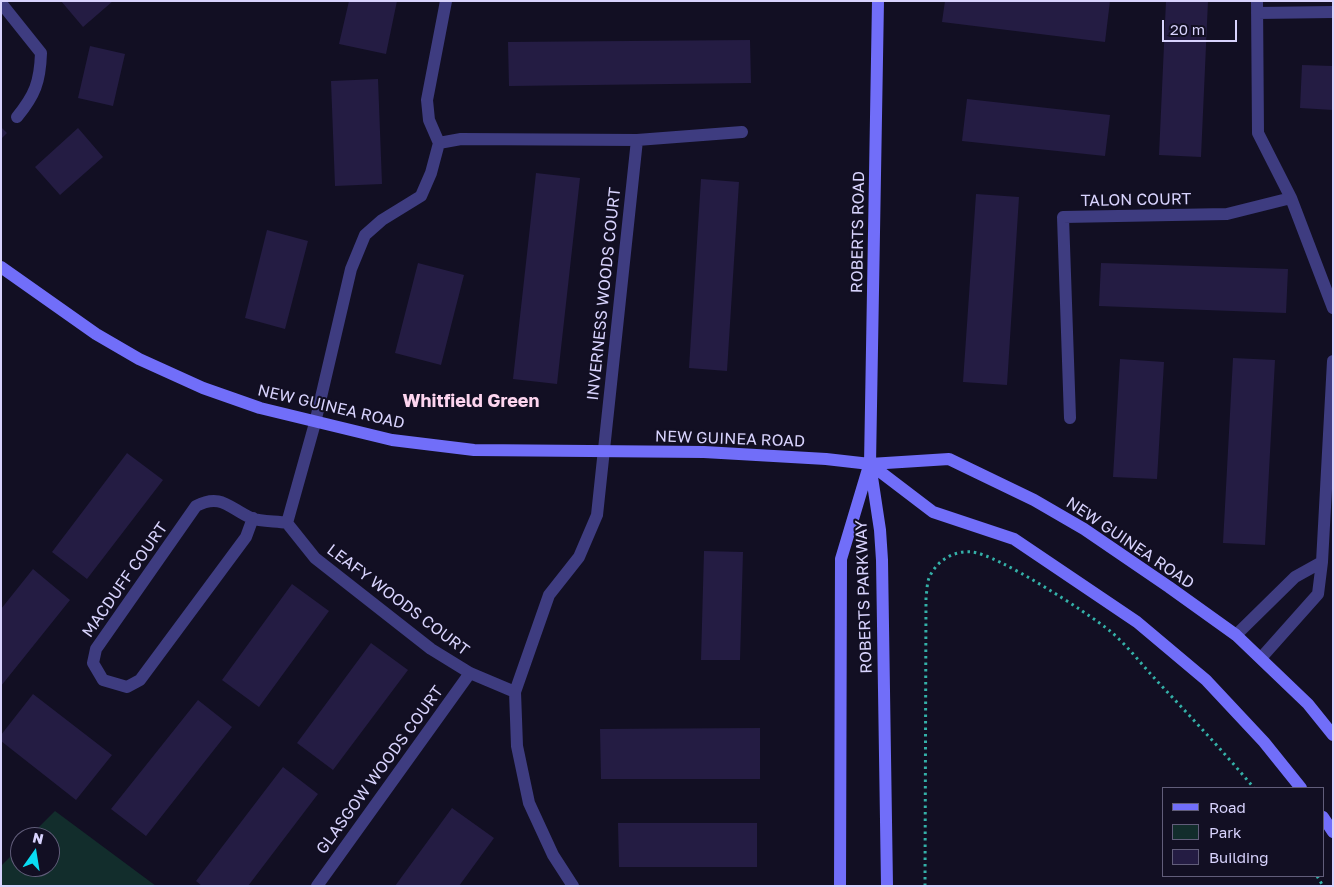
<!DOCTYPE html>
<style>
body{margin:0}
#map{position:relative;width:1334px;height:887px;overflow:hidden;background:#120f23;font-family:"Golos Text",sans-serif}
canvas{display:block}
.frame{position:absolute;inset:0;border:2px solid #d8d3fd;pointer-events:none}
.legend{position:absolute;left:1162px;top:787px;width:162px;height:90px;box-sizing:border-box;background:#120f23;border:1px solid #615d7a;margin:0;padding:6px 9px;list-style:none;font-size:15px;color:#d8d3fd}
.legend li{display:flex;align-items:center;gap:10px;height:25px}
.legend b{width:25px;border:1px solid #615d7a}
.north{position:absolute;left:10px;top:827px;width:50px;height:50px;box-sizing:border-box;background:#120f23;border:1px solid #615d7a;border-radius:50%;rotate:13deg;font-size:14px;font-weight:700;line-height:20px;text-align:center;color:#d8d3fd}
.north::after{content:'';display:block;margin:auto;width:18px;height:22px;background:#0adcf2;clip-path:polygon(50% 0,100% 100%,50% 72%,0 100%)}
.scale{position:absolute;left:1162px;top:20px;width:75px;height:22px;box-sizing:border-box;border:2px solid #d8d3fd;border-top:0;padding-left:6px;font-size:15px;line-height:18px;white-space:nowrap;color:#d8d3fd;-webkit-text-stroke:4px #120f23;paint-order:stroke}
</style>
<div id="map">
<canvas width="1334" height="887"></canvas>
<div class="frame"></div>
<ul class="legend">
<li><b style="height:6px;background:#716ef9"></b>Road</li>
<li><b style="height:14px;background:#122d2c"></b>Park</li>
<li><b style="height:14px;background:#241c43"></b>Building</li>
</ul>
<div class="north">N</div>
<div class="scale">20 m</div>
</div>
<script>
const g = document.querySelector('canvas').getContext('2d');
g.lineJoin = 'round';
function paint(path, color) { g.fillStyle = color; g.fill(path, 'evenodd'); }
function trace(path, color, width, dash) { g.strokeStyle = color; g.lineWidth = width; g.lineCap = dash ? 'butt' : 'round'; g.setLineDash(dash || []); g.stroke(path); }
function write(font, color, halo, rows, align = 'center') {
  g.font = font + ' "Golos Text",sans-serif'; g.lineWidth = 4; g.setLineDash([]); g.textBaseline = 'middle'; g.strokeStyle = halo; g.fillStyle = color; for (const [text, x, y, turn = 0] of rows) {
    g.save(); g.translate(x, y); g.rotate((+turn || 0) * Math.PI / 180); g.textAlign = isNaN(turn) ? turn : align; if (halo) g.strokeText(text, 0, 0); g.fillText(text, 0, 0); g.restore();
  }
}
paint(new Path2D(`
 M55,811L156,886H1V866L20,847V867H50V837H29Z`), '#122d2c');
paint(new Path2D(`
 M61,1H113L83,27Z
 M349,1H397L386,54L339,44Z
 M945,1H1110L1105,42L942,22Z
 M1166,1H1208L1201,157L1159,155Z
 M750,40L751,83L509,86L508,42Z
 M90,46L125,54L113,106L78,98Z
 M1302,65L1333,66V110L1300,108Z
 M378,79L382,184L335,186L331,81Z
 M967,99L1110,115L1105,156L962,141Z
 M1,127L7,133L1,139Z
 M78,128L103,157L60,195L35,167Z
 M536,173L580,178L557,384L513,379Z
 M701,179L739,182L727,371L689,368Z
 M976,194L1019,197L1007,385L963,382Z
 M267,230L308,241L285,329L245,318Z
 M418,263L464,275L441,365L395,353Z
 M1101,263L1288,269L1286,313L1099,306Z
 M1233,358L1275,360L1265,545L1223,543Z
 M1120,359L1164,362L1157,479L1113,477Z
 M127,453L163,480L87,579L52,552Z
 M704,551L743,552L740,660H701Z
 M33,569L70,600L1,686V609Z
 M292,584L329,611L259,707L222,680Z
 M371,643L408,670L333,770L297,743Z
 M33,694L112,755L76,800L1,741V735Z
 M198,700L232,727L146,836L111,809Z
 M760,728V779H601L600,729Z
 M283,767L318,794L248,886H202L196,881Z
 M452,808L494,838L459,886H395Z
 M618,823H757V867H619Z`), '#241c43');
trace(new Path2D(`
 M1317,876L1323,886
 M925,886L926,597C927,591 927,583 929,578C936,561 954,550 972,552C997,554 1088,613 1110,631C1127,645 1142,665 1157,681C1190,716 1223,751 1254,788`), '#34b0a8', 3, [2.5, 4]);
trace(new Path2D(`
 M446,1L427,100L429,120L439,143L431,173L421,196L382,220L365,235L351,269L315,423L287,523L315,558L431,649L470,673L515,692
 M1257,1L1258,133L1291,198
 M1,3L41,53C40,82 35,95 17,117
 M1257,13L1333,12
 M439,143L461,139L637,140L742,132
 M1070,418L1063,217L1227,214L1291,198L1333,308
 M253,518L246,537L140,680L127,687L103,680L93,663L96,649L196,506C221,493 229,508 251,518C261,522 276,521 287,523
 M1236,635L1295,577L1322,562
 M1261,658L1318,594L1322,562L1333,361
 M317,886L470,673
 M573,886L553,855L529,803L517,746L515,692L549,595L579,557L597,515L637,140`), '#3e3c80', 12);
trace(new Path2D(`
 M878,1L870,464L880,530L882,560L887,886
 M1,267L96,334L139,359L203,388L260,408L392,440L474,450L704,452L826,459L870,464L949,459L1034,500L1084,529L1169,587L1236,635L1308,704L1333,735
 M870,464L933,512L1014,539L1137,622L1206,680L1264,742L1301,788
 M1323,817L1333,832
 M840,886L841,559L868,469`), '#716ef9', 12);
write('16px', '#d8d3fd', '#120f23', [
 ["TALON COURT",1136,200,-1],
 ["ROBERTS ROAD",858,232,-89],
 ["INVERNESS WOODS COURT",604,294,-84],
 ["NEW GUINEA ROAD",331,407,13],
 ["NEW GUINEA ROAD",730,439,2],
 ["NEW GUINEA ROAD",1130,543,34],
 ["MACDUFF COURT",125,580,-55],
 ["ROBERTS PARKWAY",864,597,-92],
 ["LEAFY WOODS COURT",398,600,37],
 ["GLASGOW WOODS COURT",380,770,-54]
]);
write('bold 18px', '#fdd5ef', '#120f23', [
 ["Whitfield Green",471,401]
]);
</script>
